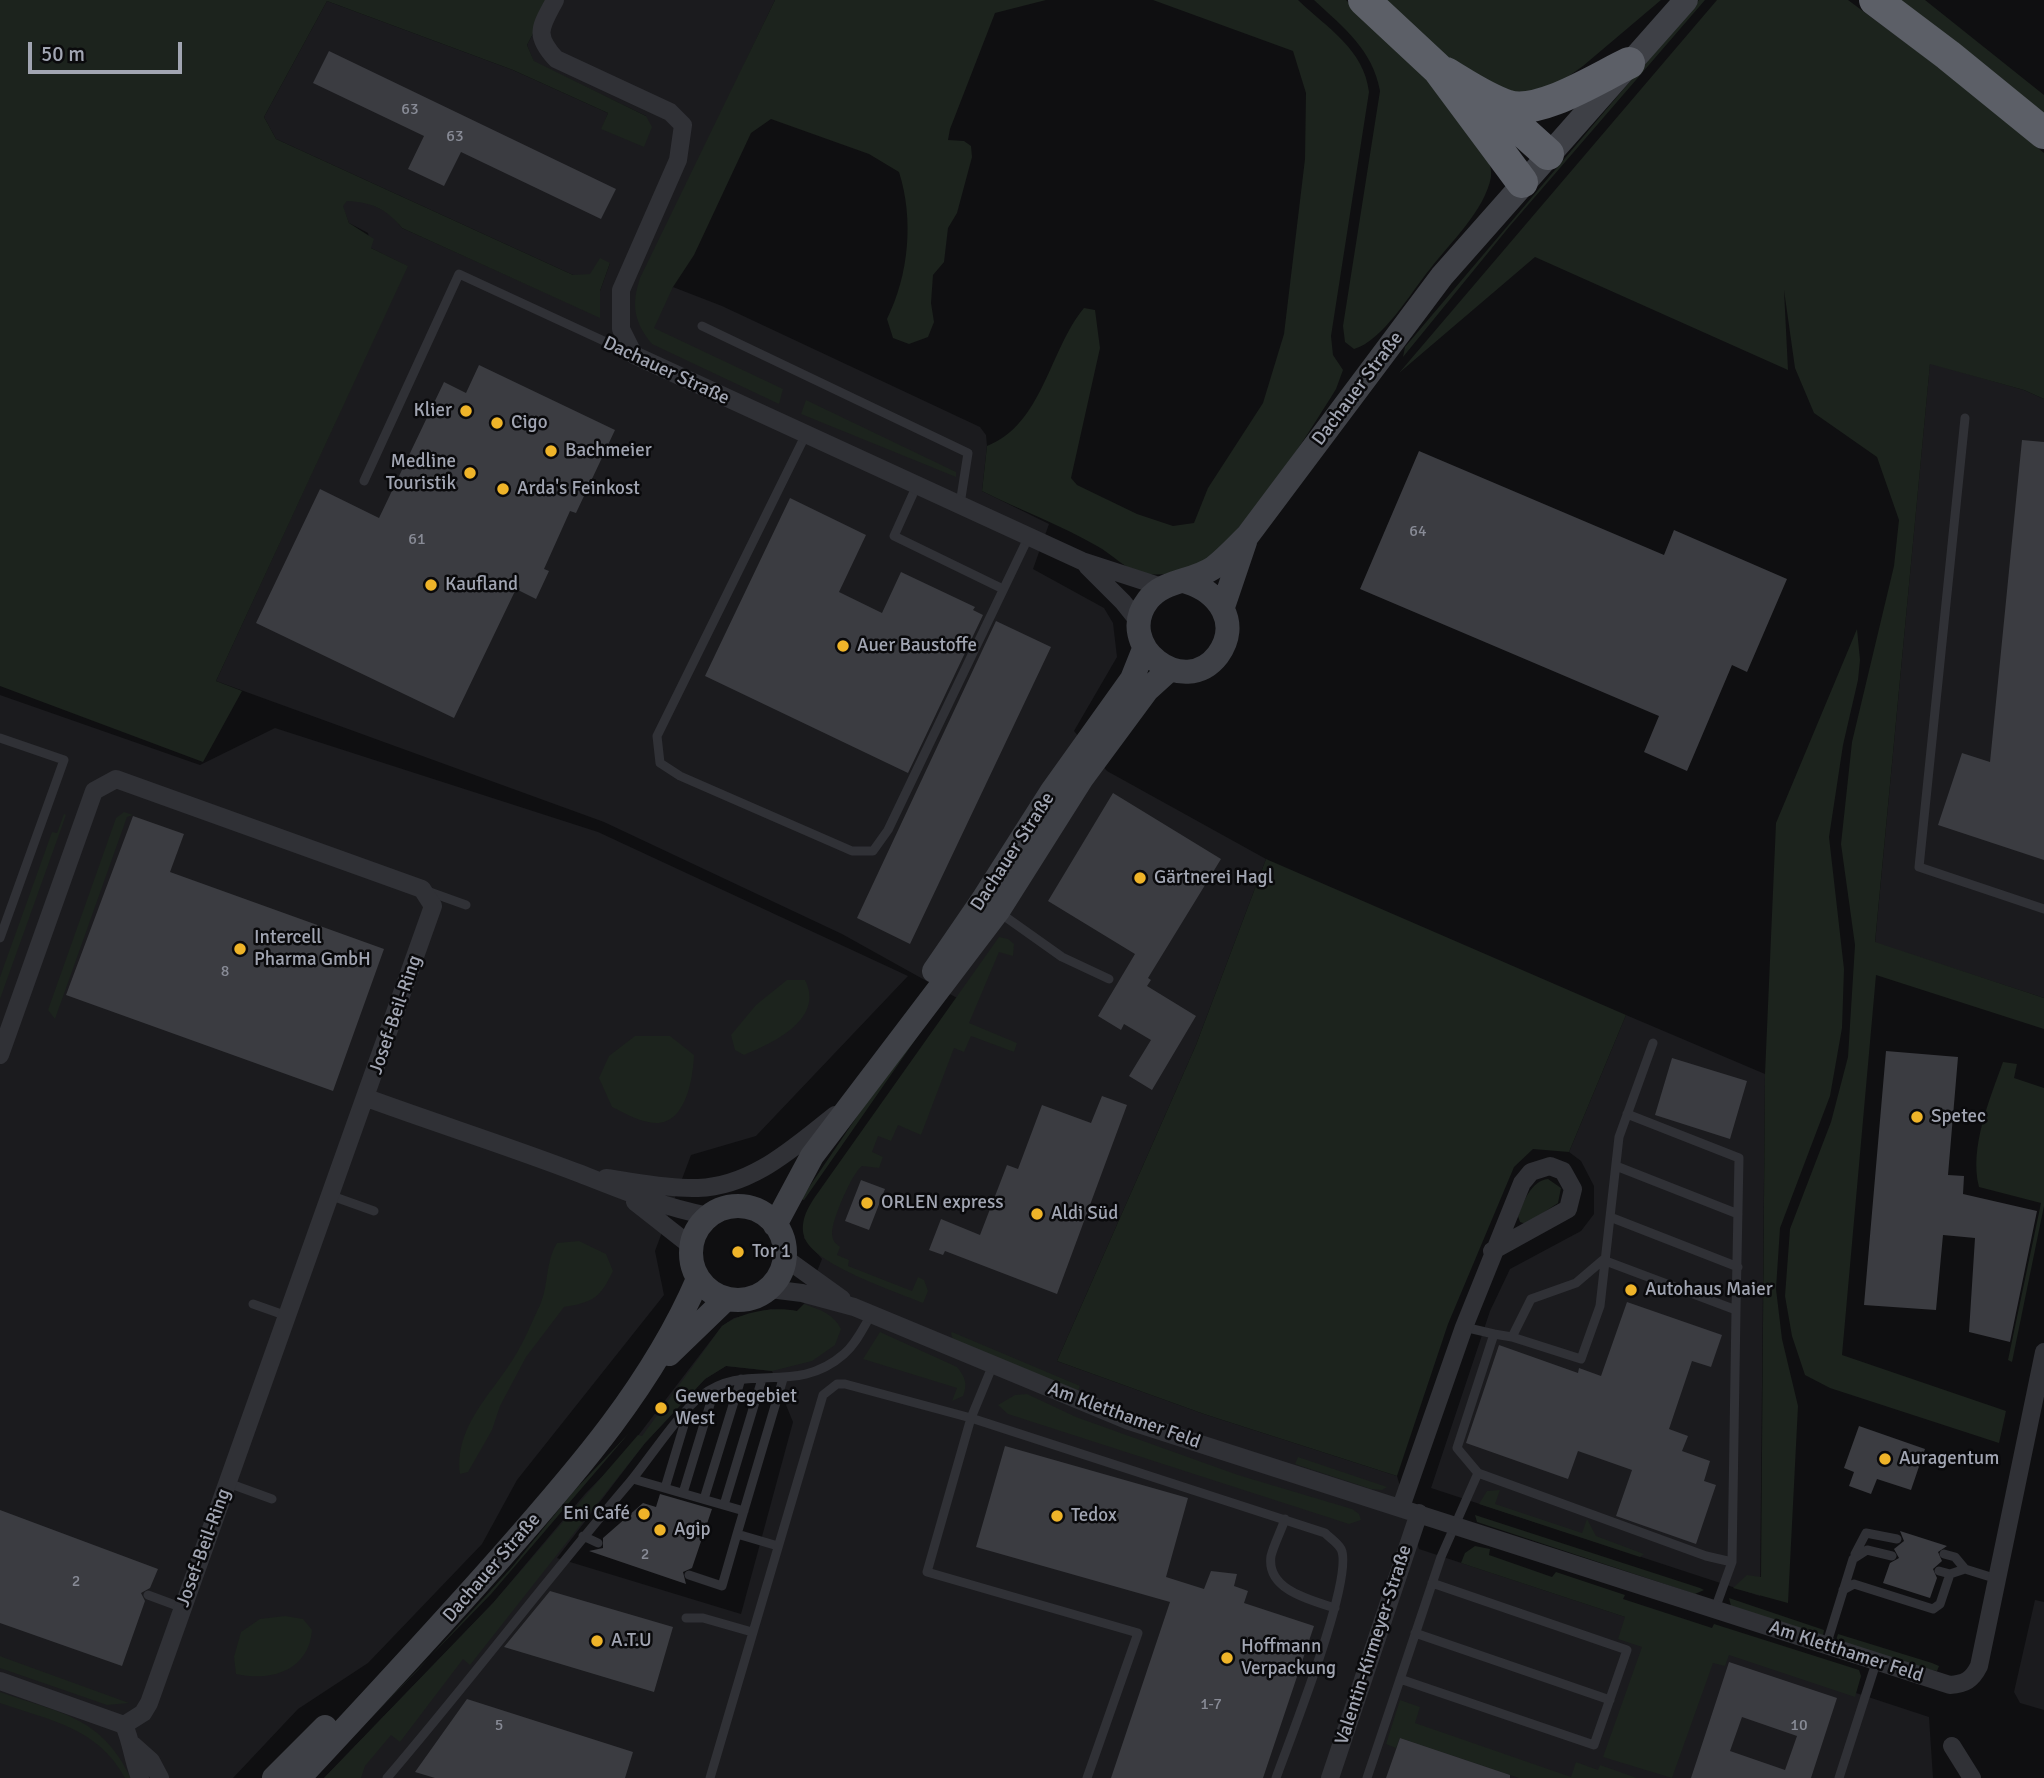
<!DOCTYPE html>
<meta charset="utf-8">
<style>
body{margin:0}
#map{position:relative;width:2044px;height:1778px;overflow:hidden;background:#0f0f11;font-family:Signika,sans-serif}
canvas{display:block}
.scale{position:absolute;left:28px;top:42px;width:154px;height:32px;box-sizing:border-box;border:4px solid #a1a5b2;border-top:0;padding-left:9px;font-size:21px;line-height:24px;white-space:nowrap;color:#a1a5b2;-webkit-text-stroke:5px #0a0a0c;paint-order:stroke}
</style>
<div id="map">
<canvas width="2044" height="1778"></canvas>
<div class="scale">50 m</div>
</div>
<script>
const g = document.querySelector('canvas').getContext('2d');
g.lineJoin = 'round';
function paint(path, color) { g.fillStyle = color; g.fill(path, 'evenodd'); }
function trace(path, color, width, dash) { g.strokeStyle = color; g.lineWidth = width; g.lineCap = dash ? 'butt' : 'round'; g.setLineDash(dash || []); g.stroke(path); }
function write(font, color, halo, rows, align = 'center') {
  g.font = font + ' Signika,sans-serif'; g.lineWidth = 5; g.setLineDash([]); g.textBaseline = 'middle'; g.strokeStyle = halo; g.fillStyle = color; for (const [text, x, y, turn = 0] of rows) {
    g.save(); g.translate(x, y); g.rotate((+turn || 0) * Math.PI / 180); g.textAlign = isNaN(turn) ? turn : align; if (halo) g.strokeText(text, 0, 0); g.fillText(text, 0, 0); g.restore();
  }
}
paint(new Path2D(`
 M551,0H775L745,63L664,295L673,287L722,306L980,427L986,435L987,446L982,491L1049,524L1033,569L1104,608L1113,623L1117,657L1074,731L1107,771L1266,859L1196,1045L1057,1361L1204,1414L1397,1476L1419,1549L1929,1717L1933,1778H324L493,1603L585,1494L624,1454L722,1326L734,1318L771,1309L797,1311L804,1304L822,1259L804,1238L807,1211L957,998L842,934L604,822L216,681L407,266L371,248L368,233L349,223L342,206L347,200L364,201L390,213L402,228L600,317V291L610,263L590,275H573L276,139L264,117L327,1L513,70L608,113L602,129L646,116L534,62L527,45ZM726,1366L772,1371L793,1422L741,1614L557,1558L645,1443L705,1379Z
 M1930,363L2024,390L2044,399V998L1875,943Z
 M0,695L200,765L275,728L598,832L908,976L756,1136L691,1155L655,1251L664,1295L517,1480L482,1544L368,1663L298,1709L233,1778H0Z
 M1626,1015L1765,1074L1760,1596L1431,1488L1490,1311L1510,1269L1581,1231L1594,1214V1186L1581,1161L1569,1152Z
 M2035,1600L2044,1602V1710L2020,1703L2014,1692Z`), '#1b1b1e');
paint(new Path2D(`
 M0,0H551L527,45L534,61L646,116L652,127L644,147L601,129L608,113L513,70L327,1L264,117L276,139L573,275L590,274L600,258L610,263L600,291V318L402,228C387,209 371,202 347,201L343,206L349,223L374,239L371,248L408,266L216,681L242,691L203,762L0,686Z
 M775,0H1046L995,13L950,129L948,140L964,141L971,146L972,157L957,213L948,228L944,262L933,275L931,303L934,322L928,337L909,344L893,338L887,319C909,275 914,219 899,172L869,154L771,119L751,133L694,255L673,287L654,328L783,389L779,404L652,344C634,322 631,305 640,278Z
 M1153,0H1298C1327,28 1364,49 1369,92L1331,336L1333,355L1343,370L1336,389C1306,438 1248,528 1204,562C1191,572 1159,577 1142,573C1126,570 1112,554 1097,546C1061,525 1020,510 982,491L987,446C1043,424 1049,350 1084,308L1095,310L1100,348L1071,478L1077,485L1137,514L1173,526L1194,523L1208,488L1263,403L1284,334L1305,159L1306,93L1293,51Z
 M1314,0H1346C1375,28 1499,139 1491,177C1485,210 1450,243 1430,269C1411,292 1383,341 1354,349L1345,342L1343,326L1380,91C1373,50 1343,27 1314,0Z
 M1383,0H1661L1583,66L1544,94L1518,99L1463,71Z
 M1699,0H1705L1509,227L1403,357L1405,347Z
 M1717,0H1848L1956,80L2044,153V399L2024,390L1930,364L1875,942L2044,998V1029L1876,975L1842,1355L2006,1411L1999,1443L1830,1388L1805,1375L1792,1336L1785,1296L1790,1229L1831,1122L1848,1057L1855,945L1841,844L1852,742L1894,566L1899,520L1877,457L1814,413L1795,368L1784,290L1788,370L1535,257L1399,373Z
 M1899,0H1925L2044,95V116Z
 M806,400L956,472V477L801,414Z
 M1857,629L1860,660L1858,680L1843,745L1829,837L1844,969L1842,1028L1830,1096L1780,1228L1776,1289L1782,1339L1798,1406L1788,1603L1733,1588L1747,1575L1761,1577L1765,1074L1776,823Z
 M124,812L133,815L127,817L55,1019L48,1010L116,818Z
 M64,814L66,815L0,999V977L52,832L57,833Z
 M1266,859L1626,1015L1569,1152L1533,1149L1514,1167L1448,1324L1397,1476L1204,1414L1057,1361L1196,1045Z
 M999,937L1008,939L1014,944L1013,956L999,952L969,1023L1017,1043L1014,1052L971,1036L964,1052L954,1048L921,1135L898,1125L891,1141L878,1136L872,1152L883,1157L879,1168L862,1166C852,1173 832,1220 832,1233C832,1240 835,1243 840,1247L837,1255L849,1260L848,1266L912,1291L918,1277L924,1280L928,1291L923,1303C897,1292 811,1264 804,1236C799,1218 812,1201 822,1187Z
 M787,980H805C825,1019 773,1043 744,1055L735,1050L731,1035L756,1005Z
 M920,1033L804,1200L801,1199L896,1059Z
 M635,1036H670L694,1055C693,1080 685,1131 648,1122C636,1120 623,1112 612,1107L599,1078L609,1056Z
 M2003,1062L2017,1064L2014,1078L2044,1088V1206L2012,1362L2008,1360L2041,1203L1979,1187C1969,1147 1990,1099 2003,1062Z
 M1548,1179L1561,1188L1558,1203L1526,1224L1520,1222L1518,1216C1524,1201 1531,1181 1548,1179Z
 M579,1241L606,1254L613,1271C600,1298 594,1302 564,1307L526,1357L500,1406L492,1430L468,1472L460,1474C454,1423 497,1390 519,1349C527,1335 533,1319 540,1305C549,1284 545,1263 557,1243Z
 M804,1304C820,1310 833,1313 841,1329L835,1345L812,1361L772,1371L726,1366L705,1379L645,1443L470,1665L463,1659L400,1742L391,1735L365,1766L361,1778H324L493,1603L638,1435L642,1436L722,1326C741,1312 774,1306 797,1311Z
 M880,1332L957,1367C965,1377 968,1383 963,1396L952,1401L957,1388L863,1359Z
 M951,1333L952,1332L1080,1386L1077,1393L953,1340Z
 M1027,1394L1076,1417L1238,1475L1352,1509L1359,1514L1361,1520L1349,1524L1008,1414L998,1405L1015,1395Z
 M629,1433L491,1594L330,1760L418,1670L512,1567L573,1492Z
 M1298,1457L1387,1487L1382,1490L1371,1489L1295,1464Z
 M1500,1490L1495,1504L1582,1533L1587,1519L1596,1536L1644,1554L1640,1557L1479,1504L1487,1491Z
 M1475,1515L1700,1588L1704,1590L1695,1594L1477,1522Z
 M1475,1546L1490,1549L1489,1555L1552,1577L1556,1572L1625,1595L1623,1599L1712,1628L1714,1624L1859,1670L1861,1676L1855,1697L1729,1655L1725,1666L1713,1663L1672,1778L1603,1757L1642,1647L1618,1639L1625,1617L1461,1563L1465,1553Z
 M1729,1598L1824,1630L1823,1636L1731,1606Z
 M285,1616L303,1619L312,1630C309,1670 272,1682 236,1674L234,1657L241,1632L260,1619Z
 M1838,1634L1932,1663L1939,1666L1937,1671L1927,1669L1836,1640Z
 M0,1656L5,1658L129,1703L107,1705L0,1668Z
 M0,1692C61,1714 100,1715 131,1778H125C97,1727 51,1721 0,1703Z
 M1400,1700L1420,1707L1415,1723L1571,1777L1576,1762L1598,1770L1600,1765L1637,1778H1519L1400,1738L1396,1748L1386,1744Z`), '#1c231d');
paint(new Path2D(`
 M329,51L616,189L601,219L461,152L444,186L408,169L424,136L313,83Z
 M479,365L615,430L576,513L570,511L544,569L549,571L536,599L516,589L454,718L256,623L320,489L379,518L444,382L466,393Z
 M2022,440L2044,442V860L1938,825L1962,753L1990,762Z
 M1419,451L1664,555L1674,530L1787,579L1747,672L1732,665L1687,771L1644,752L1659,716L1360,589Z
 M790,498L866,535L839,592L882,613L901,572L975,607L973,610L983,615L908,773L705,676Z
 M996,621L1051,647L910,944L857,918Z
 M1113,793L1221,859L1148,978L1151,980L1147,986L1196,1016L1152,1090L1129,1076L1151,1040L1124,1024L1121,1030L1098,1016L1135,954L1048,901Z
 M133,816L184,834L170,872L384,949L333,1091L66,995Z
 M1886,1051L1958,1057L1948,1175L1964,1176L1963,1194L2037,1211L2010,1342L1969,1332L1975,1238L1943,1235L1936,1310L1864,1305Z
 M1672,1058L1747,1081L1730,1139L1655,1115Z
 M1102,1096L1127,1105L1057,1294L945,1251L943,1255L929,1250L941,1219L980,1235L1007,1165L1018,1169L1042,1105L1091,1123Z
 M861,1180L885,1189L869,1230L845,1221Z
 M1627,1302L1722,1335L1711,1367L1692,1361L1669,1429L1688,1436L1682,1451L1710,1461L1704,1481L1716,1485L1696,1544L1616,1516L1632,1470L1578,1451L1568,1479L1466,1443L1499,1345L1578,1373L1579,1368L1601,1376Z
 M1859,1426L1925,1449L1911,1490L1877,1479L1871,1494L1849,1486L1854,1472L1844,1468Z
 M1005,1446L1188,1498L1166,1577L1204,1589L1211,1571L1237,1574L1234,1586L1248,1591L1244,1603L1314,1626L1263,1778H1111L1170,1602L976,1547Z
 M660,1494L712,1509L692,1568L683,1572L686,1584L589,1551L603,1548V1538L643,1503L656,1507Z
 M0,1510L158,1569L150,1588L141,1593L145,1601L122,1666L0,1623Z
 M1900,1531L1947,1546L1938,1552L1942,1561L1933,1569L1937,1578L1930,1598L1883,1583L1890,1563L1899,1558L1894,1549L1904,1541Z
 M550,1591L673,1627L654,1692L504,1647Z
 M1729,1662L1837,1698L1811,1778H1691ZM1742,1717L1797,1736L1785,1770L1730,1751Z
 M467,1699L633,1752L625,1778H435L415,1772Z
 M1400,1738L1510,1775V1778H1386Z`), '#3b3c41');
trace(new Path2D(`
 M702,326L968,453L960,504
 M1965,418L1919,867L2044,909
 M805,436L657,736L660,763L680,776L852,851H873L888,830L1029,536
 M364,481L459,274L632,354
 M917,485L894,536L1003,589
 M0,738L64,760L0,938
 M427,891L466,905
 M1000,913L1062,957L1109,979
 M1627,1114L1739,1158L1736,1310
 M1616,1166L1738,1214
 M332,1196L374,1211
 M1610,1217L1738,1267
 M253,1304L287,1316
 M1464,1327L1494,1334
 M1512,1337L1581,1359L1600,1306L1619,1137L1653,1043
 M1478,1473L1706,1556L1732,1562
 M633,1479L744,1511
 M228,1483L272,1499
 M665,1488L687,1415
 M683,1493L715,1388
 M704,1499L741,1379
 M724,1505L762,1379
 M1285,1519C1281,1531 1274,1544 1271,1556C1266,1590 1311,1600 1335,1608
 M583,1536L598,1543
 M778,1546L737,1534L783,1379
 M1855,1554L1866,1533L1897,1539
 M1944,1554L1955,1557L1965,1569L1997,1579
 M1939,1571L1950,1574L1965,1569
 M689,1575L722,1586L737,1534
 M1843,1590L1854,1584L1933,1609L1940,1604L1950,1574
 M148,1595L183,1608
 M686,1618H703L752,1632
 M1415,1633L1610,1700
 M1826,1646L1853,1559L1867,1550L1892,1556
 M1400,1679L1594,1745L1627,1650L1432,1583
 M387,1778C470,1681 547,1579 630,1482C649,1459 679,1413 701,1396C746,1360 795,1397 844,1354C856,1344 863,1328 871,1315
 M710,1778L823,1395L837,1384H845L971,1418L992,1367
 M1087,1778L1138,1633L927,1572L971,1418L1325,1533C1330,1538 1338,1543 1341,1549C1355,1577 1289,1741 1276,1778
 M1367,1778L1441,1557L1478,1473L1457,1448L1494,1334L1512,1337L1531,1299L1576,1283L1603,1260L1736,1310L1732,1562L1715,1609
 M1839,1778L1876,1663`), '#303136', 9);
trace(new Path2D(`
 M555,0C541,27 533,34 556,59L670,112L683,125L678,160L621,290V329L634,355L1082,561L1162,587
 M1087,566L1123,602L1139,622
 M0,1055L94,791L116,779L422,889L433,906L149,1703L143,1713L124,1725L0,1681
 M367,1098C438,1124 511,1147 581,1174C624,1191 663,1207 709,1216
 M606,1178C636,1182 668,1189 698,1188C753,1186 794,1147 835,1115
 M635,1202L691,1246
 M785,1258L842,1299
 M770,1289L802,1293L854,1307L1129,1421L1950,1685C1965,1684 1972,1680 1979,1666L2044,1352
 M1401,1507L1464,1327L1522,1183L1531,1172L1550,1166L1563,1171L1573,1189L1568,1209L1492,1251
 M124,1725C132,1743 133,1761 140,1778
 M133,1745L151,1761L160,1778
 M1952,1746L1972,1778
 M1330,1778L1419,1513`), '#303136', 18);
trace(new Path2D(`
 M1187,582C1219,592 1241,623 1218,655C1184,700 1113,645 1148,600C1163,580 1192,582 1213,568C1225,559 1237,546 1248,535L1442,276L1686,0
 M1223,607L1245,542
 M934,971L984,898L1052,791L1132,679L1144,649
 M691 1253a47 47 0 1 1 94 0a47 47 0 1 1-94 0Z
 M775,1225L812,1156L998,911L1082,778L1147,690L1169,670
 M669,1354L726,1299
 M274,1778L325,1727
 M299,1778C368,1704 436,1631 503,1555C578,1470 653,1384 698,1279`), '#3e4046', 24);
trace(new Path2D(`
 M1364,0L1438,69L1522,182
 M1875,0L1948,55L2044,133
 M1446,73C1466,85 1486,99 1508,106C1541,115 1599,77 1629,63
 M1488,100L1548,154`), '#5c5f67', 32);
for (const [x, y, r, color] of [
 [466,411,7,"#efb429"],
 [497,423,7,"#efb429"],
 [551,451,7,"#efb429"],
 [470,473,7,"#efb429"],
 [503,489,7,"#efb429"],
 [431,585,7,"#efb429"],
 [843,646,7,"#efb429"],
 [1140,878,7,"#efb429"],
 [240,949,7,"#efb429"],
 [1917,1117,7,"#efb429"],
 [867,1203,7,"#efb429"],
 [1037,1214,7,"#efb429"],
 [738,1252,7,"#efb429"],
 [1631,1290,7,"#efb429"],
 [661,1408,7,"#efb429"],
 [1885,1459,7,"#efb429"],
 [644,1514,7,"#efb429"],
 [1057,1516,7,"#efb429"],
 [660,1530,7,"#efb429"],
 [597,1641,7,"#efb429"],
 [1227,1658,7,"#efb429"]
]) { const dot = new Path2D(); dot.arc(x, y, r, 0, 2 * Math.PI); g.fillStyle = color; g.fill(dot); trace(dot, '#0a0a0c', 2.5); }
write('16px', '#888b96', null, [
 ["63",410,110],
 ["63",455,137],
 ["64",1418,532],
 ["61",417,540],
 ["8",225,972],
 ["2",645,1555],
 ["2",76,1582],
 ["1-7",1211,1705],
 ["5",499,1726],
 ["10",1799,1726]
]);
write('19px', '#a1a5b2', '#0a0a0c', [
 ["Dachauer Straße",666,371,25],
 ["Dachauer Straße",1358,389,-53],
 ["Dachauer Straße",1013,852,-57],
 ["Josef-Beil-Ring",396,1015,-71],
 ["Am Kletthamer Feld",1124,1416,20],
 ["Josef-Beil-Ring",204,1548,-70],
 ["Dachauer Straße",492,1568,-49],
 ["Valentin-Kirmeyer-Straße",1374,1645,-72],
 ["Am Kletthamer Feld",1846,1652,18]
]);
write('19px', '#a1a5b2', '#0a0a0c', [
 ["Klier",452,411,"right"],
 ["Cigo",511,423],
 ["Bachmeier",565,451],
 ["Medline",456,462,"right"],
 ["Touristik",456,484,"right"],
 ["Arda's Feinkost",517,489],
 ["Kaufland",445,585],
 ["Auer Baustoffe",857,646],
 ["Gärtnerei Hagl",1154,878],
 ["Intercell",254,938],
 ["Pharma GmbH",254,960],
 ["Spetec",1931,1117],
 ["ORLEN express",881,1203],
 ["Aldi Süd",1051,1214],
 ["Tor 1",752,1252],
 ["Autohaus Maier",1645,1290],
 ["Gewerbegebiet",675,1397],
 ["West",675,1419],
 ["Auragentum",1899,1459],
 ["Eni Café",630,1514,"right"],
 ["Tedox",1071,1516],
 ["Agip",674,1530],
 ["A.T.U",611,1641],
 ["Hoffmann",1241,1647],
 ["Verpackung",1241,1669]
], 'left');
</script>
